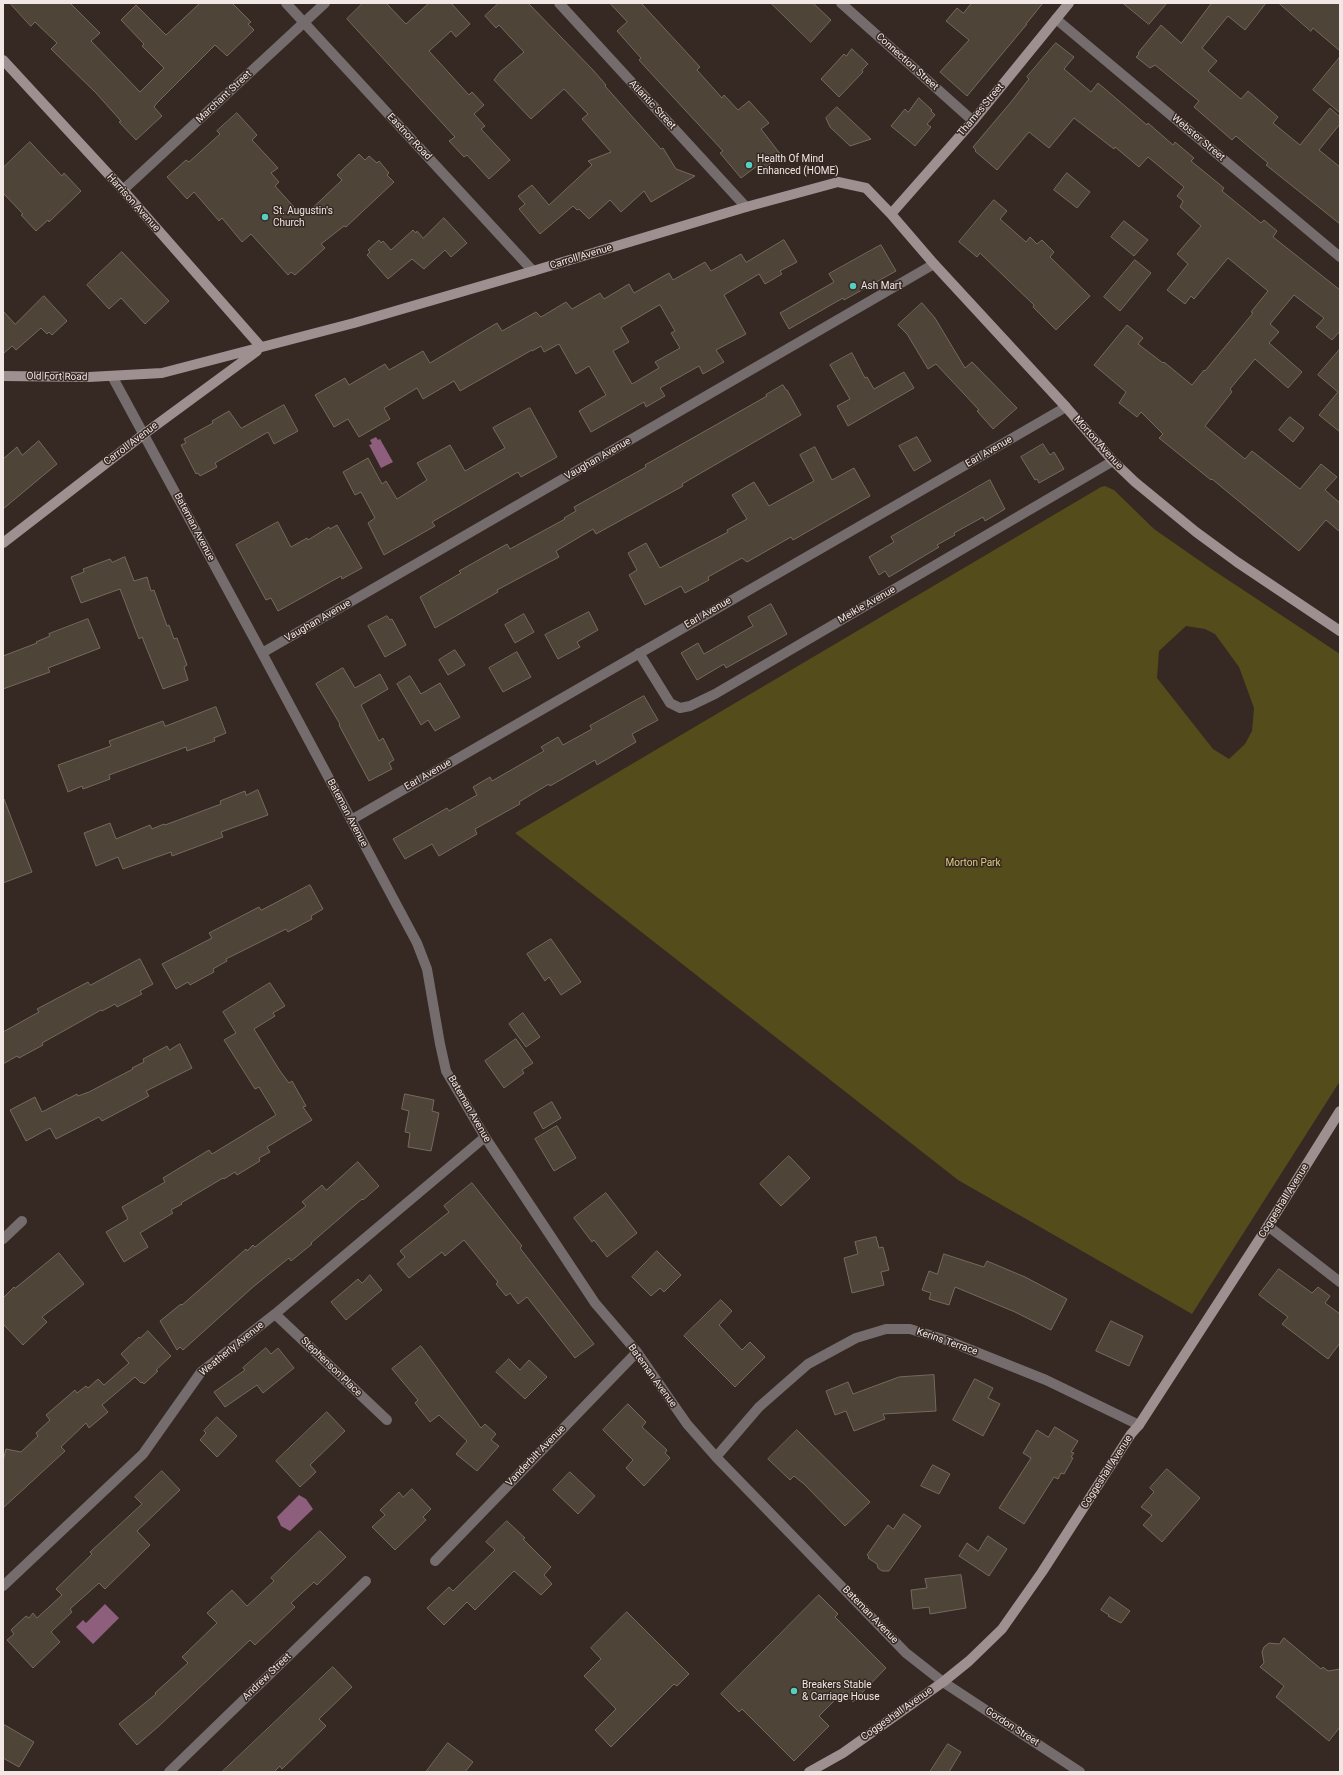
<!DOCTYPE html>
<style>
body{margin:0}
#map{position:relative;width:1343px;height:1775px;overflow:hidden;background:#362822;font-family:Roboto,sans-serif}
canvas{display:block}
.frame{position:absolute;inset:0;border:4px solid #f1e7e4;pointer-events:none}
</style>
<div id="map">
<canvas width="1343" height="1775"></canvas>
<div class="frame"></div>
</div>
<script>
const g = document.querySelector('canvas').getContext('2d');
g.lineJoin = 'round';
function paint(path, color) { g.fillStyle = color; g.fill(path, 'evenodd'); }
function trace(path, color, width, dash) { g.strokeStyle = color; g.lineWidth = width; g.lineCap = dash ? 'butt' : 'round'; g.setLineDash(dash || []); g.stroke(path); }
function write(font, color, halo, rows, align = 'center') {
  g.font = font + ' Roboto,sans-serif'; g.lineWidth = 3; g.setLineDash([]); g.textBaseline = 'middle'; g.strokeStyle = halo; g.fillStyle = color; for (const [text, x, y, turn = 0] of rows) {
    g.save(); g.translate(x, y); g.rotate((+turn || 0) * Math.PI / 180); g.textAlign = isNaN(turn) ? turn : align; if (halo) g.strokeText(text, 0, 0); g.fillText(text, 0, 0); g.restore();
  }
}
paint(new Path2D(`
 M1105,486L1114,490L1154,529L1210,568L1340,654V1081L1192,1314L958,1180L515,833L1101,487ZM1186,626L1205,629L1215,634L1239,667L1254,708L1252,731L1245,744L1229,759L1213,749L1157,678L1159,651Z`), '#554c1b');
paint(new Path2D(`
 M376,437L378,440L380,439L393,462L381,468L369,445L372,444L370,440Z
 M299,1495L306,1499L313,1509L290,1531L281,1526L277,1517Z
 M105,1604L119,1618L93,1644L76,1627L83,1620L86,1623Z`), '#8e5f7c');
const building = new Path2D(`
 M10,3H70L100,33L91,41L140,92L164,68L142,46L144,44L121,20L136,5L166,35L200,3H232L251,22L248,24L254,30L227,56L215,45L157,103L154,107L162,116L136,140L119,122L121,121L96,93L51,49L57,43L35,22L31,26Z
 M363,3H386L406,24L429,3H451L470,24L456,37L451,31L429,51L469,95L472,92L484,105L474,114L485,126L481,129L510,160L489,179L467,155L464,157L449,141L455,137L347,19Z
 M499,3H528L593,70L606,85L605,86L661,149L663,148L676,169L695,176L651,202L644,191L621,212L610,200L589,219L579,209L577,210L573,206L540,234L519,209L525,204L518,196L532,185L549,205L592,165L588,161L611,152L582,119L588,114L564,89L531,119L494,80L500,72L524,52L499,25L496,28L485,16Z
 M610,3H641L700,67L697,70L722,98L724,95L738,110L749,101L769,123L761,129L781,155L761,171L757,166L741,178L720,153L723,151L648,70L639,60L641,58L617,31L627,22Z
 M771,3H813L831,20L811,42Z
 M972,3H1043L1026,24H1027L967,96L940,72L969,40L946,21L957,8L963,13Z
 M1123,3H1167L1149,24Z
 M1212,3H1266L1245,30L1228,16L1202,48L1217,61L1208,71L1241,99L1248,91L1278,117L1273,123L1300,145L1330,108L1340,117V124L1319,150L1340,167V224L1266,165L1268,163L1236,136L1232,140L1194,107L1199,101L1155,65L1150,68L1136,57L1139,54L1138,53L1161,25L1181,43Z
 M1279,3H1340V51L1313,28L1311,31Z
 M1056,43L1074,57L1064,69L1091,92L1098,83L1147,125L1148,123L1173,145L1175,142L1194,158L1191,161L1224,188L1222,191L1261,223L1264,220L1277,231L1273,237L1340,290V331L1332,340L1316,327L1324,318L1294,295L1270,324L1279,332L1269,343L1302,372L1288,388L1255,359L1230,389L1232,392L1205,426L1245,459L1252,451L1300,489L1321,464L1337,477L1325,490L1340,503V532L1326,520L1299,551L1212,479L1211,480L1159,438L1163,434L1141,412L1137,417L1119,403L1126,392L1094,365L1127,325L1143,338L1138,344L1163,363L1164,362L1192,385L1204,370L1205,371L1253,313L1251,312L1268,291L1228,258L1194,299L1191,296L1185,304L1167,290L1188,264L1177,254L1201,226L1180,207L1183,201L1177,196L1184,187L1148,157L1139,167L1115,147L1114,149L1074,118L1049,148L1029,132L997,170L975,151L976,150L973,147L1011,102L1029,79L1027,77Z
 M852,49L868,64L862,70L863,72L839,97L821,79L844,54L846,56Z
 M1340,57V113L1313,90Z
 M919,98L932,110L931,111L935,115L927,124L931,127L915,146L891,126L905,109L908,112Z
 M837,107L871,139L850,146L830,127L826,118Z
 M237,113L257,135L252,140L278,168L271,173L279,182L275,186L303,217L342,180L337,175L359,154L365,160L369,156L377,163L379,161L389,173L387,175L394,182L346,227L344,226L321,244L325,248L295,275L291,272L288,275L251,234L242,242L222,218L219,221L194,192L187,199L167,177L186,160L189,162L220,134L217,131Z
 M30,142L62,176L64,173L81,191L49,222L48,220L36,231L21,215L23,214L3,193V168Z
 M1067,173L1090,192L1077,208L1054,190Z
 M994,200L1007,211L1000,219L1026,242L1030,237L1037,244L1042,240L1054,252L1050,257L1090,296L1056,330L1033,307L1034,305L980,253L977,257L959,242Z
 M444,218L467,243L451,257L445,250L424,269L412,259L388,279L367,255L370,252L368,250L379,240L381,243L383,241L391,250L413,230L416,233L417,231L423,238Z
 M1124,221L1148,240L1134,256L1111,237Z
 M784,240L797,262L780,271L782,274L765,284L759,274L724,295L746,334L716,350L724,362L703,374L699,366L660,388L665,396L646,407L644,402L591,432L579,411L606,395L589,366L576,374L559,344L544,352L541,346L532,351V350L460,391L454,381L423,399L417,388L384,408L390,419L359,437L348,419L334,427L315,395L345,378L349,385L385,364L389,370L423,351L430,363L497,323L502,331L536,312L541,317L566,302L572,309L600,293L604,299L629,284L634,293L669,273L673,280L705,262L711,271L741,254L746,262ZM660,305L675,331L671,333L680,348L655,362L659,368L632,384L613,351L629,342L621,328Z
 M881,245L896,271L844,300L843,298L789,329L780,313L834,282L829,274Z
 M122,252L169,301L145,324L121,298L109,309L87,285Z
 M1135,260L1151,273L1120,311L1104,297Z
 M44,296L67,321L52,335L49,332L47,334L41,328L16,350L12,346L3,354V311L15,324Z
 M922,303L935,318L965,368L972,362L1017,408L993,429L977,411L979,410L936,364L928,369L907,334L898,325Z
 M1340,349V432L1319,415L1338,392L1318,375Z
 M852,353L865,378L867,377L874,389L904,372L914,388L848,426L837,406L850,399L830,365Z
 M783,385L786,390H787L801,415L682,484L683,486L596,534L593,529L556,551L559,557L497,590L498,592L435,628L420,597L461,573L459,571L507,544L510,549L565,519L564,518L576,511L574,507L646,467L645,465L767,396L766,395Z
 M284,405L298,431L274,444L268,432L215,463L217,467L200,476L198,473L196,474L181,445L186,443L184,439L213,423L212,421L229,411L241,428Z
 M530,408L557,457L521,477L518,472L432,522L435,526L384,555L368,523L375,518L361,492L355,495L343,472L368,458L382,484L386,481L397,499L427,480L417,463L450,445L465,471L505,448L493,428Z
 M1290,417L1304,428L1293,442L1279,430Z
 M917,437L931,461L914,471L899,446Z
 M39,441L57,464L3,509V459L17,447L22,455Z
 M1043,444L1050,455L1054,452L1064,469L1039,483L1037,479L1035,480L1021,457Z
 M815,447L832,480L854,468L870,496L793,540L791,537L747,562L742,558L708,577L709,580L685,593L681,586L645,605L629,575L637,570L628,553L646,543L660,568L728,532L727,530L747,519L732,495L754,482L769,506L814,481L800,455Z
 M990,480L1005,509L985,521L983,517L954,533L955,535L937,545L939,547L889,577L885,571L879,575L869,557L894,542L891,537Z
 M278,522L291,547L307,538L308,540L329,527L330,529L337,525L362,568L342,579L341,576L278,611L271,598L266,600L236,545Z
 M125,557L134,581L147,577L151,591L154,590L167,626L169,625L174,639L177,638L187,665L184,667L188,680L163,689L142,637L139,639L120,589L81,603L71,577L84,572L83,569L110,559L112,562Z
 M771,604L787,634L726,668L724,664L697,680L681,653L698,643L704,654L753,626L748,617Z
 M589,612L598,630L577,642L580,647L558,659L545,635Z
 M524,614L534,632L515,643L505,625Z
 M387,616L390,620L392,619L406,645L385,657L368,626Z
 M88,619L100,648L48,668L50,672L3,689V656L37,643L36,642L50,636L49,634Z
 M455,650L465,665L448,675L439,660Z
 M517,652L531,677L503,692L489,668Z
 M343,668L355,688L380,674L388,689L361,705L379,741L383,738L394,760L389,763L392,769L369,781L339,725L340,724L316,684Z
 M410,676L421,694L440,683L460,717L435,731L428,720L421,725L397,684Z
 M644,696L658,720L632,734L636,742L597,765L595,760L550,786L549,784L519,802L520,804L475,829L477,834L439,856L432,844L405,859L393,839L447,808L449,811L477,795L473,787L490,777L492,781L544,751L541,747L558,737L563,745L592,729L590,726Z
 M216,707L226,733L214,738L215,741L187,751L186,747L109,775L110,779L83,789L82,786L68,792L58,765L111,746L109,741L163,721L165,726Z
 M258,790L268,815L221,832L223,837L172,856L171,852L123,869L118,857L96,866L84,833L110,823L116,839L150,825L152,829L164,824L165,825L221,804L220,801L245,791L246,795Z
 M3,799H4L32,872L3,883Z
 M310,885L323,909L311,916L312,919L288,932L286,929L226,959L227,961L213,969L214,972L190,985L188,982L176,989L162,964L212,938L209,933L259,907L261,910Z
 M551,939L581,982L561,995L549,977L545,981L527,954Z
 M140,959L153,984L140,991L142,994L117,1007L115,1004L102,1011L101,1010L42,1043L43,1045L19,1058L17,1056L3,1064V1032L39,1012L37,1009L88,982L90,985Z
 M270,983L285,1006L273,1013L275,1016L254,1029L280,1071L289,1083L292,1081L306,1106L303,1107L312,1120L267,1147L270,1152L259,1158L260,1161L237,1175L235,1172L224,1179L223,1178L181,1203L182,1204L171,1210L173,1213L140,1233L148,1247L124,1262L106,1232L128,1219L122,1207L165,1182L163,1178L209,1150L212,1154L276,1115L259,1087L255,1089L224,1040L236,1033L223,1012Z
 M523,1013L540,1037L526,1047L509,1024Z
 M516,1039L533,1063L522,1070L524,1073L504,1088L485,1061Z
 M180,1044L192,1068L146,1091L149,1096L102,1121L99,1117L56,1139L50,1128L26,1141L10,1110L35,1097L42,1112L77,1094L78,1096L89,1092L133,1069L132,1068L144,1062L143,1059L167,1046L169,1050Z
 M405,1094L434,1100L432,1111L439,1113L431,1151L408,1147L410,1133L405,1132L409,1111L402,1109Z
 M552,1102L561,1118L543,1129L534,1113Z
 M557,1126L576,1158L554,1171L535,1139Z
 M789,1156L810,1178L781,1206L760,1184Z
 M358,1162L379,1186L363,1200L362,1199L311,1243L312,1244L291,1261L289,1258L253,1287L183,1350L180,1347L177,1350L160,1321L181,1304L182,1305L246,1249L247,1251L253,1245L255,1247L306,1206L302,1202L322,1185L326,1190Z
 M472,1183L522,1246L520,1248L594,1344L575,1358L527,1297L518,1304L510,1293L506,1296L496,1284L498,1282L464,1240L445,1256L442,1252L409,1278L397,1264L405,1257L400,1251L449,1212L444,1206Z
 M606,1193L637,1233L607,1257L594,1240L592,1242L574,1218Z
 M876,1237L879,1248L883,1247L889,1270L881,1272L884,1285L852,1293L844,1258L858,1254L855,1242Z
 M657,1251L681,1275L664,1292L660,1288L651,1296L632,1277Z
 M59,1253L84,1284L42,1317L47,1322L23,1345L3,1324V1298L14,1287L15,1288Z
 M944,1254L984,1267L987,1261L1025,1277L1067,1299L1051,1330L1015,1312L955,1287L949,1305L929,1299L931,1293L922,1290L929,1271L937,1274Z
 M1279,1269L1312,1293L1318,1287L1330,1296L1325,1303L1340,1314V1343L1328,1359L1282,1324L1288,1317L1259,1295Z
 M370,1275L382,1290L346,1320L331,1302L358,1279L362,1283Z
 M721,1300L732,1311L719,1325L742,1350L750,1342L765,1357L735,1387L684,1336Z
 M1111,1321L1143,1336L1129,1366L1096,1351Z
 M148,1331L171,1356L156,1370L158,1371L144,1384L142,1382L141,1383L135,1377L102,1405L108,1412L89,1428L86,1423L61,1447L65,1451L3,1508V1461L6,1449L21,1452L38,1436L36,1433L50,1420L46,1415L75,1390L77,1393L86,1386L88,1388L98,1379L104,1385L129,1363L121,1354L139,1337L140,1338Z
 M421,1346L481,1428L485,1424L496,1434L491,1440L499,1446L477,1471L456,1454L467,1441L439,1415L430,1422L415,1403L418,1400L392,1369Z
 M266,1348L271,1354L278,1348L294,1368L263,1393L257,1385L225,1407L214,1392L245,1370L243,1368Z
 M509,1359L520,1370L529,1360L547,1377L525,1399L496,1372Z
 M934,1375L936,1411L883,1414L885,1419L854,1431L846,1411L835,1415L826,1391L848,1382L853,1394L899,1377Z
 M975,1379L993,1388L988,1398L1000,1404L983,1436L953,1420Z
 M628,1404L646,1422L642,1427L667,1450L665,1453L670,1458L644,1486L626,1468L633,1460L603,1430Z
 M327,1412L345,1431L310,1465L316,1472L300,1487L276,1461Z
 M217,1417L237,1436L217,1457L200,1440L206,1433L204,1431Z
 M1055,1427L1078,1441L1071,1452L1074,1453L1071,1457L1073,1458L1064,1474L1061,1473L1058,1479L1054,1477L1024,1524L999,1508L1031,1458L1023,1453L1037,1430L1048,1437Z
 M797,1430L870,1502L845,1526L804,1484L794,1476L790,1480L768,1459Z
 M933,1465L950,1474L939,1494L921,1486Z
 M1167,1469L1200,1498L1162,1542L1143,1525L1152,1515L1141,1507L1154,1492L1150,1488Z
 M162,1471L180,1490L137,1531L150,1545L105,1589L99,1583L70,1609L72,1612L51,1632L60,1642L33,1668L7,1640L14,1634L11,1630L26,1616L29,1618L33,1613L37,1618L62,1595L56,1589L92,1554L90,1552L142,1504L135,1497Z
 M570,1472L595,1496L578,1514L553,1490Z
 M412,1489L431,1509L423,1517L426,1520L395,1550L372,1527L385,1515L380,1510L399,1492L403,1497Z
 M904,1514L921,1526L889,1571H882L878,1568L877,1564L868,1558L869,1557L867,1555L888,1525L893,1529Z
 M507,1521L525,1538L523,1539L551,1567L544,1575L552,1584L541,1595L514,1571L475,1610L467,1602L444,1625L427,1608L449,1587L453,1591L495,1550L486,1542Z
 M320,1531L346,1557L317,1585L314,1582L291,1603L295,1607L255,1645L250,1640L159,1726L137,1745L119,1724L156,1694L155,1693L188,1663L182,1657L217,1623L207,1613L232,1590L247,1606L274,1581L271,1578Z
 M988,1536L1007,1549L989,1576L959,1556L967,1543L978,1551Z
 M961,1575L966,1608L930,1614L929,1607L913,1609L911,1590L927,1588L925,1579Z
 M819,1595L838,1614L835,1617L886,1668L853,1702L843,1692L819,1716L829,1726L794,1761L742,1709L739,1712L721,1694Z
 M1110,1597L1130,1611L1121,1623L1108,1616L1109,1615L1101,1610Z
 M627,1612L689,1674L677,1686L674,1684L611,1747L595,1730L616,1709L584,1676L601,1659L591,1648Z
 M1284,1638L1321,1669L1323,1667L1328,1671L1340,1669V1727L1329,1741L1276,1697L1284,1686L1260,1667L1264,1663L1262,1652L1264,1647L1269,1643L1279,1644Z
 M333,1667L352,1687L319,1719L326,1726L282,1769L280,1766L274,1772H222Z
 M3,1724L34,1742L19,1767L3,1758Z
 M448,1743L473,1762L465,1772H426Z
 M948,1744L961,1752L949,1772H930Z`);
paint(building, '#4e4438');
trace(building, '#756a5d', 1);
trace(new Path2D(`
 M286,3L533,271
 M559,3L746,207
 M841,3L973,121
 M1056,19L1340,257
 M123,190L325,3
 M112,376L262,653L417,943L427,969L440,1044L446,1071L485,1137L595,1303L637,1352L687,1424L716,1457L906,1653L943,1682L1080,1772
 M262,653L934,264
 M639,653L670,703L680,708L690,706L715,694L1113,461
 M351,820L1066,407
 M1268,1226L1340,1282
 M3,1239L22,1221
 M275,1314L387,1420
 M716,1457L759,1407L808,1364L856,1338L886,1329H910L946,1340L1046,1380L1139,1425
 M435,1561L637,1352
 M3,1586L143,1454L201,1372L275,1314L485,1137
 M169,1772L366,1581`), '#746c6d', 10);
trace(new Path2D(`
 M3,60L123,190L261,347
 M891,214L973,121L1069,3
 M3,376L89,377L162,373L354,323L533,271L746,207L838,182L866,188L891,214L934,264L1066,407L1113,461L1135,482L1196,532L1237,562L1340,631
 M3,543L144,434L257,351
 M809,1772L843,1753L943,1682L969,1661L1002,1629L1042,1572L1131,1434L1139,1425L1268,1226L1340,1111`), '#9e9091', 10);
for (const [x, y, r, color] of [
 [749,165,4,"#57cec2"],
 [265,217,4,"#57cec2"],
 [853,286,4,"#57cec2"],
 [794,1691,4,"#57cec2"]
]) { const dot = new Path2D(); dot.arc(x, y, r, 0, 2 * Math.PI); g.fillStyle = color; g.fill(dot); trace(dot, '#362822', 1.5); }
write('10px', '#f1e7e4', '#362822', [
 ["Connection Street",907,62,42],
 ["Marchant Street",224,97,-43],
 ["Atlantic Street",652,105,47],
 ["Thames Street",981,110,-50],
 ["Eastnor Road",409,137,47],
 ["Webster Street",1198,138,40],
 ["Harrison Avenue",133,203,48],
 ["Carroll Avenue",581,257,-17],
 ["Old Fort Road",57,377,1],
 ["Morton Avenue",1098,443,48],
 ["Carroll Avenue",131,444,-37],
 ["Earl Avenue",989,452,-30],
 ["Vaughan Avenue",598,459,-30],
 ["Bateman Avenue",194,527,62],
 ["Meikle Avenue",867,605,-30],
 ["Earl Avenue",708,613,-30],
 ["Vaughan Avenue",318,621,-30],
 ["Earl Avenue",428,775,-30],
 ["Bateman Avenue",347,813,62],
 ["Bateman Avenue",469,1109,60],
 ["Coggeshall Avenue",1284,1201,-58],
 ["Kerins Terrace",947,1342,19],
 ["Weatherly Avenue",232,1349,-39],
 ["Stephenson Place",331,1367,44],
 ["Bateman Avenue",652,1376,54],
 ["Vanderbilt Avenue",536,1456,-46],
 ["Coggeshall Avenue",1107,1472,-57],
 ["Bateman Avenue",870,1615,46],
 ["Andrew Street",267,1677,-44],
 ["Coggeshall Avenue",897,1714,-35],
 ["Gordon Street",1012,1727,33]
]);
write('10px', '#f1e7e4', '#362822', [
 ["Health Of Mind",757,159],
 ["Enhanced (HOME)",757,171],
 ["St. Augustin's",273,211],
 ["Church",273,223],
 ["Ash Mart",861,286],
 ["Breakers Stable",802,1685],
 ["& Carriage House",802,1697]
], 'left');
write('10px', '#dccd7c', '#362822', [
 ["Morton Park",973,863]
]);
</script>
